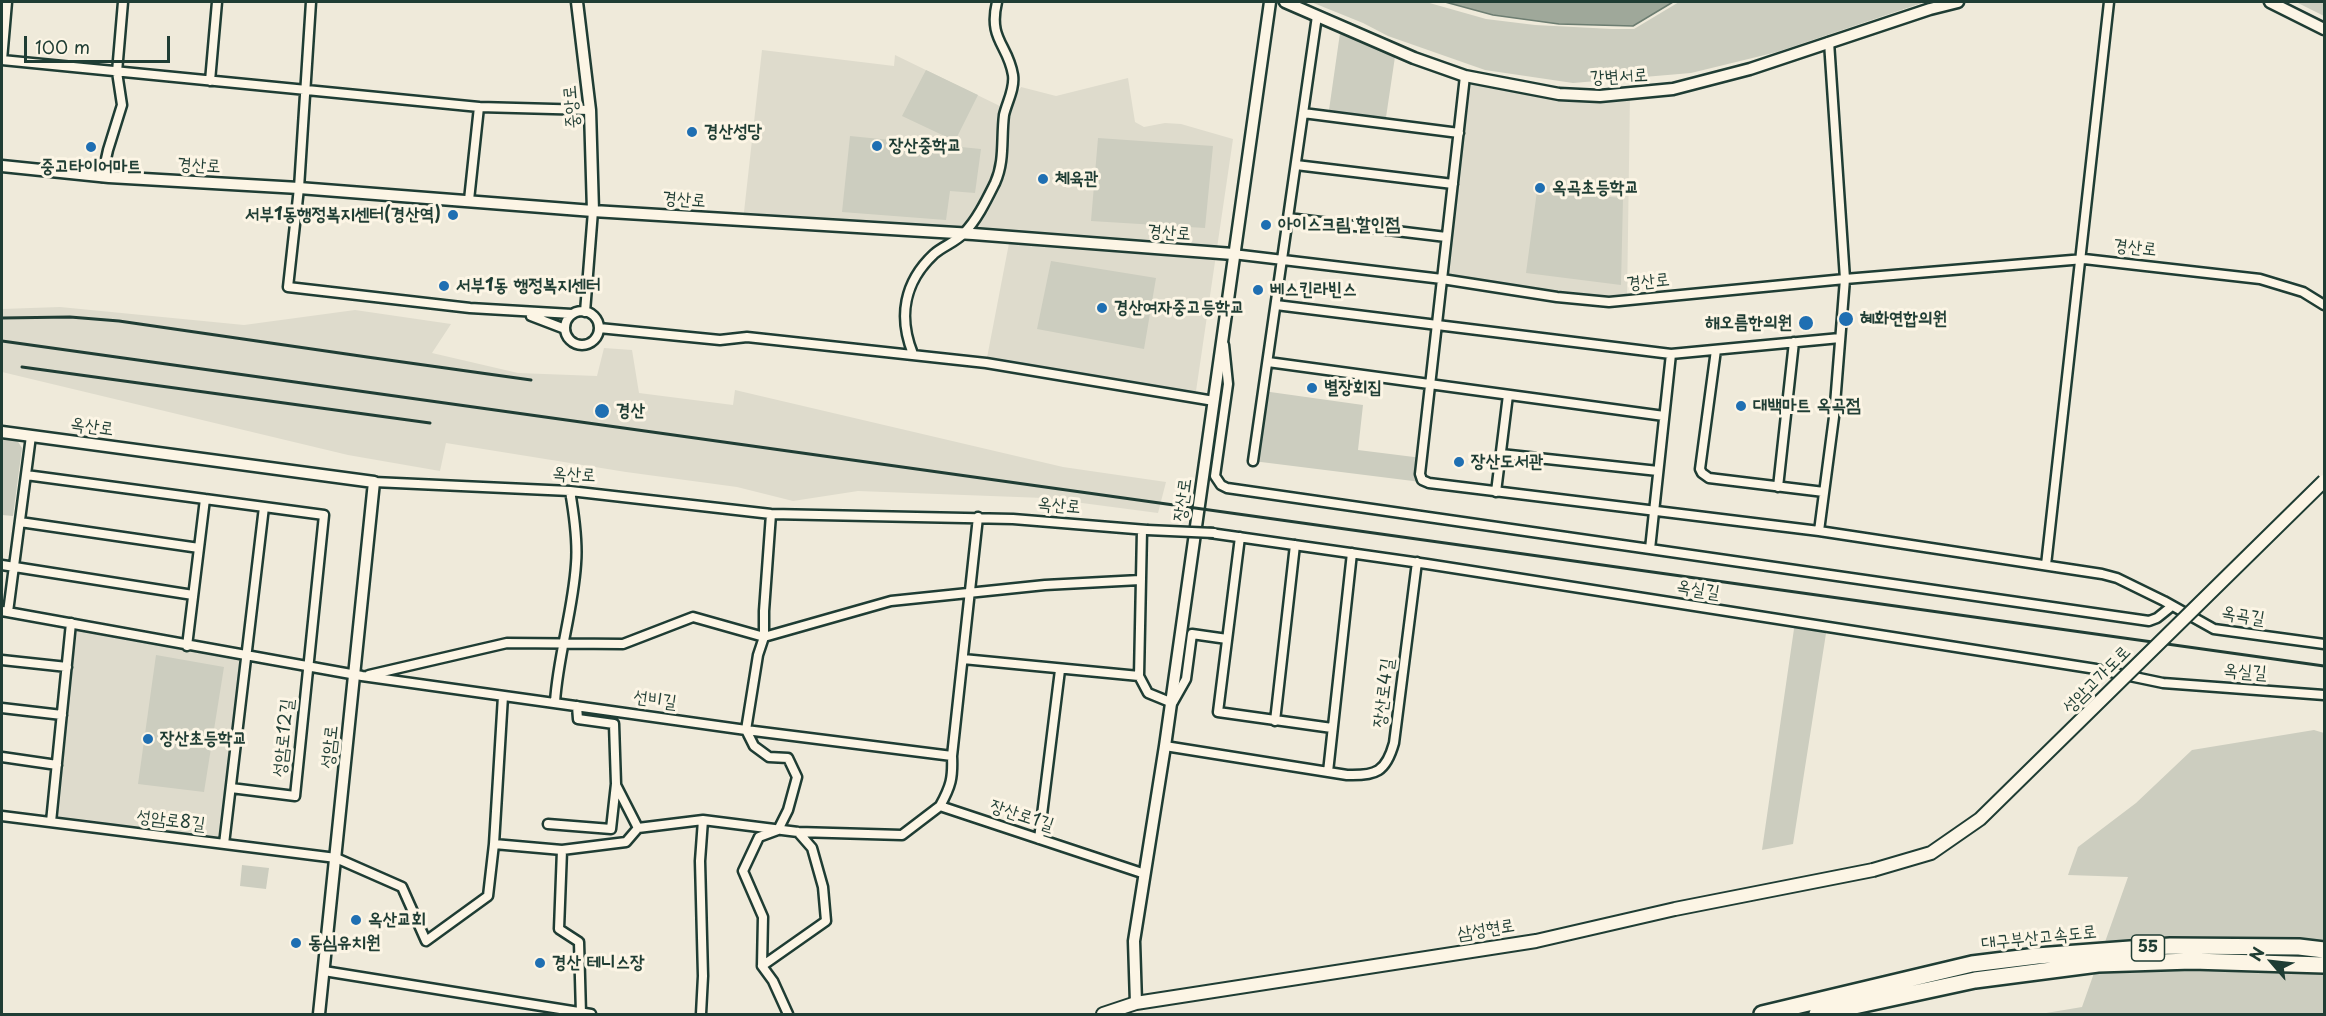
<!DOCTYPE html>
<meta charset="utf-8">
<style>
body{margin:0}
#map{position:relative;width:2326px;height:1016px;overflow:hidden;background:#efeada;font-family:"Playpen Sans",sans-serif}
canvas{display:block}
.frame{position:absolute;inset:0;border:3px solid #1f3d34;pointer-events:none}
.north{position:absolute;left:2242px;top:932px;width:60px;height:60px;-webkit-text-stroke:4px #fcf5e5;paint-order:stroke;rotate:298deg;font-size:16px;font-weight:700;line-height:24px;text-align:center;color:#1f3d34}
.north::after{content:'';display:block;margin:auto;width:21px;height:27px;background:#1f3d34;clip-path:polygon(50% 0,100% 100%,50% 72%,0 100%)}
.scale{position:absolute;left:24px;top:36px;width:146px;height:27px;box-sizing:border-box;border:3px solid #1f3d34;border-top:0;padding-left:8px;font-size:18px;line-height:21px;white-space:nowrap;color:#1f3d34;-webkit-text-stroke:4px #fcf5e5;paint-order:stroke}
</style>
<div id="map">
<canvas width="2326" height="1016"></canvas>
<div class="frame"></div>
<div class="north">N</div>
<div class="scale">100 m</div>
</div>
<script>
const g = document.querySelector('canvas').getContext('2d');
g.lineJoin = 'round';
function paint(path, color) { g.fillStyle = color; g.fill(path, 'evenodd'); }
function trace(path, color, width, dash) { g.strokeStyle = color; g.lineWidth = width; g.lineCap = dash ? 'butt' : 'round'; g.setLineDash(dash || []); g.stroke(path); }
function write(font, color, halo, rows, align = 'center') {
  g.font = font + ' "Playpen Sans","Poor Story",sans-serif'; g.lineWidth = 6; g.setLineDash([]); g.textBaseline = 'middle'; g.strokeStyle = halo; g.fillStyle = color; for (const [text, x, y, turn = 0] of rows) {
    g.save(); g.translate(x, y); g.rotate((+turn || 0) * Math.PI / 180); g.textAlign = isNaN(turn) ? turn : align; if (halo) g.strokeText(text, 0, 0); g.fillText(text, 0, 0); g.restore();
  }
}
paint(new Path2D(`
 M762,50L894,66L895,55L1006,109V112L1021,87L1056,96L1128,78L1135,122L1144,127L1165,123L1181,124L1233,139L1195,398L986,363L1010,238L975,234L976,218L964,234L743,221Z
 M1465,76L1559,94H1630L1627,301L1442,279Z
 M60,307L244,325L355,310L451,324L432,353L518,373L597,376L604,348L632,350L639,393L733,405L735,390L1063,467L1166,482L1158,513L1044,498L858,491L793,501L737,487L626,472L446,443L440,471L348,455L2,372V309Z
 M71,623L247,657L224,844L51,822Z`), '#dedbcc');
paint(new Path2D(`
 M1311,2H1426L1486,19L1535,25L1612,29H1634L1679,2H1925L1777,52L1691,73L1573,83L1485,70L1388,36L1363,23Z
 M2296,2H2324V16Z
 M1341,26L1396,50L1385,124L1328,117Z
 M926,70L978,95L955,141L902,116Z
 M850,136L981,149L975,193L950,191L946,220L842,212Z
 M1098,138L1213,146L1205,228L1091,221Z
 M1537,191L1623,198L1621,285L1526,273Z
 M1051,261L1156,278L1144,349L1037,329Z
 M1263,391L1363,405L1358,450L1422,458L1420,474L1429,483L1253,461Z
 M2,435L15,437L22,448L13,516L2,515Z
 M1795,622L1827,627L1793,844L1762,850Z
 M156,655L224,667L204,792L138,784Z
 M2314,730L2324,733V1014H2040L2082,1007L2128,877L2068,875L2078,847L2136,803L2192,750Z
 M242,865L269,868L266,889L240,886Z`), '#cccdbf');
const water = new Path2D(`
 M1445,2H1673L1633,26L1559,24L1493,15Z`);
paint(water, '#9fa89a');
trace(water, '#6c7d71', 1.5);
const minor = new Path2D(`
 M311,2L299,188L288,287L470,308L572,314
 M2,60L479,107L590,110
 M2,60L7,2
 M1465,76L1420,474L1422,480L1429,483L1819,531L2102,574L2117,578L2164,601L2214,629L2324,644
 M210,81L217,2
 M1303,113L1459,133
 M1296,165L1453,184
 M102,177L108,150L122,105L117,72L123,2
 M469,200L479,107
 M1288,218L1446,237
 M1233,254L1442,279L1557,297L1609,302L1845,279L2084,259L2260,279L2303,292L2324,305
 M1276,305L1671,354L1840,338
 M565 328a17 17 0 1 1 34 0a17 17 0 1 1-34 0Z
 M585,312L593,211
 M531,316L565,329
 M599,328L720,340L747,337L986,363L1214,401
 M1224,345L1228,384L1215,476L1221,485L1227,488L2149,621L2157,618L2172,606
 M1716,350L1700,469L1702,473L1709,478L1824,492
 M913,354C898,317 904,282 934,254C943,246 956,242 964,233C977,220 987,199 995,183C1005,161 1001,139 1004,115C1007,102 1015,89 1013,75C1008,44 988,40 997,2
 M1268,362L1664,416
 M1501,454L1658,471
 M1253,461L1317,16
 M26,475L324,515L295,796L231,788
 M374,482L570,491L771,514L1013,519L1147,530
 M1778,487L1794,342
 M1496,492L1508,395
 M978,517L952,756C953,778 951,786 940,806L1145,874
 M20,522L199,548
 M1142,530L1139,676L1148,693L1170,702
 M1819,531L1834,417L1845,279L1829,42
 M1210,533L1427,564L2096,669L2163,683L2324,695
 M1240,537L1218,712L1332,728
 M1650,549L1671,354
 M2,565L193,595
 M2046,565L2109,2
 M2,611L362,676L746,730L952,756
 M8,612L31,436
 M187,646L205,499
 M963,659L1139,676
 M2,660L67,667
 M369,675L507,643L623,644L693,617L764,637V611L771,514
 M503,696L494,844L562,850L626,842L638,828L703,820L798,832L902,835L940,806
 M555,702C558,655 573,611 576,564C578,541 574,514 570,491
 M1173,702L1186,679L1192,634L1227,639
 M2,708L62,715
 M1275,721L1295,545
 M1165,746L1347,775C1376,776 1386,772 1394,743L1417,562
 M2,757L57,765
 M1328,772L1352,553
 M616,785L638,828
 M2,816L336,858L402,887L426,941L488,896L494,844
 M51,822L71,623
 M548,824L611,829L616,784L614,724L578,719L577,706
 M1039,839L1060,670
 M224,844L264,507
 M562,850L559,929L579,942L581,1014
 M762,966L826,921L823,887L812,848L798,832
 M324,971L591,1014
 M701,1014L703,976L700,861L703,820
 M788,1014L773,981L762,966L763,917L743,871L759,837L778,830L788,810L797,777L788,758L769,757L754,746L746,730L758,655L764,637L891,601L1045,585L1140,580`);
const tertiary = new Path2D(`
 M577,2L590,110L593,211
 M1285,2L1414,58L1465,76L1559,94L1600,96L1673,89L1750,69L1930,9L1958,2
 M2270,2L2324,29
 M2,166L109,177L299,188L593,211L973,234L1233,254
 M2,432L374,482L319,1014
 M1136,1003L1134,941L1165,746L1270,2`);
const secondary = new Path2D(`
 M1103,1014L1136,1003L1536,941L1675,909L1873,870`);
const motorway = new Path2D(`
 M1762,1014L1972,964L2037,956L2170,946L2299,947L2324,950
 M1817,1014L1975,980L2098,964L2192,961L2324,965`);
trace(minor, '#1f3d34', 13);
trace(tertiary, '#1f3d34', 15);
trace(secondary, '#1f3d34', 16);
trace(motorway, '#1f3d34', 20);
trace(minor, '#fcf5e5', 8);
trace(tertiary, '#fcf5e5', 10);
trace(secondary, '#fcf5e5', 12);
trace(motorway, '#fcf5e5', 15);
trace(new Path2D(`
 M2,318L70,317L119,321L374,358
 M2,341L2324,666
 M367,357L531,380
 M22,367L430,423`), '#1f3d34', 3);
const minorBridge = new Path2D(`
 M1147,530L1214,533`);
const secondaryBridge = new Path2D(`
 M1873,870L1931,853L1980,819L2324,481`);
trace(minorBridge, '#1f3d34', 13, []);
trace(secondaryBridge, '#1f3d34', 16, []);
trace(minorBridge, '#fcf5e5', 8);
trace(secondaryBridge, '#fcf5e5', 12);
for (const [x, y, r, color] of [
 [692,132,6,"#1f6fb2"],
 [877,146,6,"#1f6fb2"],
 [91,147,6,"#1f6fb2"],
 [1043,179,6,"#1f6fb2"],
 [1540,188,6,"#1f6fb2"],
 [453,215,6,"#1f6fb2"],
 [1266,225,6,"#1f6fb2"],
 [444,286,6,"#1f6fb2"],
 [1258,290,6,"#1f6fb2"],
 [1102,308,6,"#1f6fb2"],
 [1846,319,8,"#1f6fb2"],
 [1806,323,8,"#1f6fb2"],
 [1312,388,6,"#1f6fb2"],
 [1741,406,6,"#1f6fb2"],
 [602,411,8,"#1f6fb2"],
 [1459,462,6,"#1f6fb2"],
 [148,739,6,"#1f6fb2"],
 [356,920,6,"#1f6fb2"],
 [296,943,6,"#1f6fb2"],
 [540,963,6,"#1f6fb2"]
]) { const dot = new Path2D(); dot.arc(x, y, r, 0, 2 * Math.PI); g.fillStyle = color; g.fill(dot); trace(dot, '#fcf5e5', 2); }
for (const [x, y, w] of [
 [2148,948,33]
]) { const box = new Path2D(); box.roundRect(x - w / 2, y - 13, w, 26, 4.5); g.fillStyle = '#fcf5e5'; g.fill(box); trace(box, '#1f3d34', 1.5); }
write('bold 16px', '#1f3d34', null, [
 ["55",2148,948]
]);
write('18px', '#1f3d34', '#fcf5e5', [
 ["강변서로",1619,77,-3],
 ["중앙로",572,107,-95],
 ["경산로",199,166,3],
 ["경산로",684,200,4],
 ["경산로",1169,233,4],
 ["경산로",2135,248,6],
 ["경산로",1648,282,-6],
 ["옥산로",92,427,8],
 ["옥산로",574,475,3],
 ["장산로",1183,500,-82],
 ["옥산로",1059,506,5],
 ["옥실길",1698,590,9],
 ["옥곡길",2243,616,9],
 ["옥실길",2245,672,4],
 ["성암고가도로",2097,680,-45],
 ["장산로4길",1384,693,-83],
 ["선비길",655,700,8],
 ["성암로12길",284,738,-84],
 ["성암로",330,747,-84],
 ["장산로1길",1022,816,18],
 ["성암로8길",171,821,7],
 ["삼성현로",1486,930,-9],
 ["대구부산고속도로",2039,938,-6]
]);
write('bold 18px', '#1f3d34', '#fcf5e5', [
 ["경산성당",704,132],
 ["장산중학교",889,146],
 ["중고타이어마트",91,167,"center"],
 ["체육관",1055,179],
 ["옥곡초등학교",1552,188],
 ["서부1동행정복지센터(경산역)",441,215,"right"],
 ["아이스크림 할인점",1278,225],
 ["서부1동 행정복지센터",456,286],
 ["베스킨라빈스",1270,290],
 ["경산여자중고등학교",1114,308],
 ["혜화연합의원",1860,319],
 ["해오름한의원",1792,323,"right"],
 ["별장회집",1324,388],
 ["대백마트 옥곡점",1753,406],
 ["경산",616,411],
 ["장산도서관",1471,462],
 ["장산초등학교",160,739],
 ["옥산교회",368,920],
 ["동심유치원",308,943],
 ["경산 테니스장",552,963]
], 'left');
</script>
